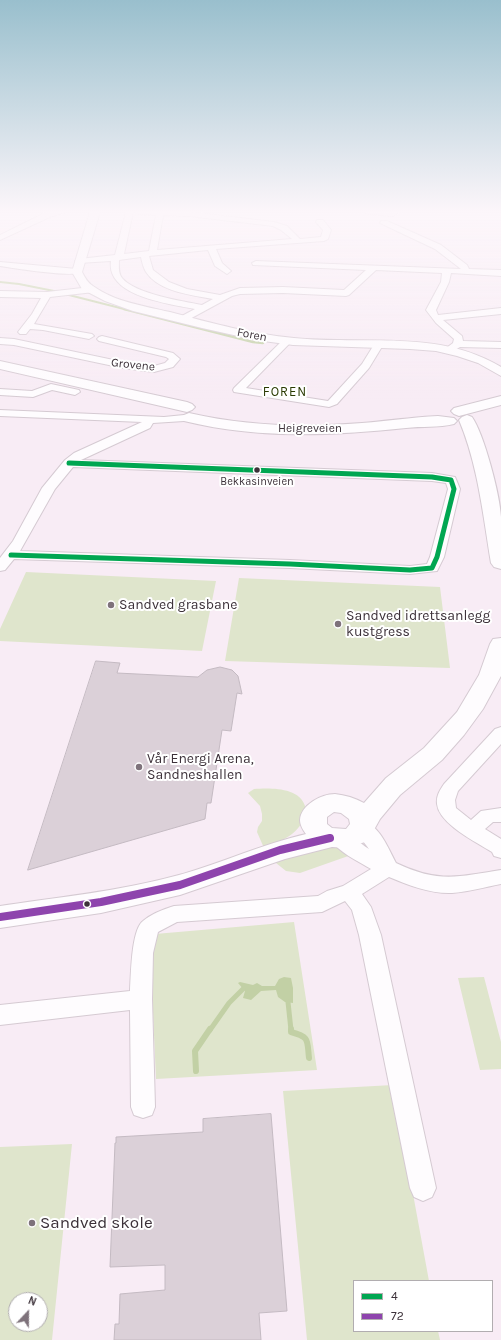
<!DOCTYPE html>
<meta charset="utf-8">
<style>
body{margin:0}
#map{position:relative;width:501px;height:1340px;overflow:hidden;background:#f8ecf5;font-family:Karla,sans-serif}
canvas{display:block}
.legend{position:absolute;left:353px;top:1280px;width:140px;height:52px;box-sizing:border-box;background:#fff;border:1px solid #b1adb0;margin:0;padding:5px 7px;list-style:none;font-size:12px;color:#3c3139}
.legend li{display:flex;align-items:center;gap:8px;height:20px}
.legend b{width:20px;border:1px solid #b1adb0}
.north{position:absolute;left:8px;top:1292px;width:40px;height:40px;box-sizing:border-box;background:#fff;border:1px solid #b1adb0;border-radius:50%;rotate:22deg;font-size:11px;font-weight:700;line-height:16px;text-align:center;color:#3c3139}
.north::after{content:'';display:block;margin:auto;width:14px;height:18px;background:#7e727b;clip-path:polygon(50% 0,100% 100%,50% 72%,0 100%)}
</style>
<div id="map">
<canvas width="501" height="1340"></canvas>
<ul class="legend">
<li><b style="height:5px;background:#00a651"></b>4</li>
<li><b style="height:5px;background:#8e44ad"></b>72</li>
</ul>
<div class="north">N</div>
</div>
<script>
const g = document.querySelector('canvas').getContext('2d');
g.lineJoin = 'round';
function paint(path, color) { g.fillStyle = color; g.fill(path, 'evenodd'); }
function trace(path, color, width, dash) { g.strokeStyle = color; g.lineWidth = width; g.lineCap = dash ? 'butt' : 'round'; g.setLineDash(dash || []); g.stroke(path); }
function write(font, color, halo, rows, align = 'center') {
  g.font = font + ' Karla,sans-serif'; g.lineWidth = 4; g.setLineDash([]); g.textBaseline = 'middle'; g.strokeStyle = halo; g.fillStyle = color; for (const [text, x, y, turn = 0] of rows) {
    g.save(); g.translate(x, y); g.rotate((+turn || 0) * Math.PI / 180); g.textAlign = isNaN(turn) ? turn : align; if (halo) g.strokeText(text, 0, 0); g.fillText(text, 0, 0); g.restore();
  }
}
paint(new Path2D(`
 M26,572L216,581L202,651L0,641V629Z
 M239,578L440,587L450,668L225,661Z
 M254,789C270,788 299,787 305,806C306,832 284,840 264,848L257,832L258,827L262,821V814L260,806L248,793Z
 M332,847L344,849L354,854L300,873L286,871L276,863L277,861Z
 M294,922L317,1070L156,1079L150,946L155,934Z
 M484,977L501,1042V1069L480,1070L458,978Z
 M393,1085L429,1281H354V1331H438L440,1340H307L283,1091Z
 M72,1144L52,1340H0V1147ZM16,1300H40V1324H16Z`), '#dfe5cc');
paint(new Path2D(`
 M284,977L291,978L293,988V1003L285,1002L278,997L276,990L261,991L251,1000L243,998L245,991L238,983L240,982L253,985L257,983L262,986H275L279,979Z`), '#c2d0a5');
trace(new Path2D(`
 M0,282L19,284L59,292
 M65,294L128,310`), '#c2d0a5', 2);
trace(new Path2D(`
 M124,309L253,342L263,343`), '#c2d0a5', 2.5);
trace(new Path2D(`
 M288,1002L291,1030
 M210,1030L229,1003L243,989`), '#c2d0a5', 5);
trace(new Path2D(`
 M291,1029V1032C310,1037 307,1040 309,1058
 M196,1071L195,1051L210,1029`), '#c2d0a5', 6);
const building = new Path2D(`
 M96,661L120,663L117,673L198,677L207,670L220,667L232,670L238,676L242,694L237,693L231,731L222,730L211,803H207L205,819L28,870Z
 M271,1114L287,1311L259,1313L261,1340H114L115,1324H119L120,1294L165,1290V1265L110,1267L115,1143H116V1137L203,1132V1119Z`);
paint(building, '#dbd0d8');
trace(building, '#c4bac2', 1);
const minor = new Path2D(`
 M47,212H66L52,216L0,240V235Z
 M126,212H133L124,254L149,251L156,215L138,214L135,212H189L274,222L287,226L300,239L321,237L323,230L316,222L317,220H323L331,230L328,239L324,241L216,249L222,263L231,271L227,274L215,266L208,250L149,256L153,270L169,282L187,289L220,295L240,288L283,287L344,290L366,270L253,265L252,263L256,261L461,269L435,249L380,223L381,221H387L441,245L467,265L469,269L501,270V276L451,273L449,282L436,310L438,315L501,308V314L443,320L462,336L463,341L501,342V348L460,347L453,351H447L445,349L453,343L454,339L436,323L426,310L441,282L442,273L376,270L349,295L346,296L283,293L240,294L232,296L186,321H180L178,319L180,317L195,309C169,304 106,296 111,261L79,263L75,261L79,259L115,255ZM163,215L189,216L273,226L281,230L292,239L157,250ZM141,257C142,262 143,267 146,272C159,292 192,295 213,299L202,305C182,301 135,294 122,278C118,273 119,266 119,260Z
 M365,212H399L393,216L369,214Z
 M0,262L77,269L81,272C74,278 13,268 0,266Z
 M91,287L95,290L94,292L50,297L34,324L92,334L94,336L89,339L43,330L30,329L26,334H20L18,332L32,314L41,298L0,297V291L47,292Z
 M102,336L173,353L180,359L173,367L154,372L123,368L14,345L0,344V338L14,339L123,362L154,366L165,363L169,359L166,357L99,341L97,339L99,337Z
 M287,338L290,339L292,341L290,343L246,388L328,401L362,364L375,343L378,342L383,345L369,368L337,404L329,407L234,392L233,390L234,388L284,339Z
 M51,384L79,390L80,392L75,395L52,390L33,397L0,395V389L32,391Z
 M0,410L164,417L184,415L190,418L184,421L153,423L150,428L81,460L432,473L455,477L460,489L444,557L437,571L410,574L290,568L14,559L5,570L0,571V558L13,541L42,488L65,460L74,453L142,422L0,416ZM73,467L432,481L446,483L448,489L430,557L427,564L410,566L290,560L20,551L55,489Z
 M501,727V744L458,791L455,800L456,808L471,820L481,811L501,808V822H493L485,829L501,839V858L494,856L492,852C476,842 439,824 437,804C436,796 440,790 444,784L495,729Z
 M363,821C380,826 388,848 396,863C438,883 457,877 501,870V884C485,887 468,892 452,893C431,894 408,885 389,877L362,894L371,907L381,935L436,1188L432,1197L423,1201L414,1197L410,1188L359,935L352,910L345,901L322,912L177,922L158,932L153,953L152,999L155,1107L152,1115L143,1118L134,1115L131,1107L130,1010L0,1025V1005L130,991C131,976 131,930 143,921C151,914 164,909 174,906L318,896L327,891L343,886L371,869C358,861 338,852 330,839L333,834C347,830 358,842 369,849L353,828L356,823Z`);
const tertiary = new Path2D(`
 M90,212H100L82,272C85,278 88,283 93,286C115,302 144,306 170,312C211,323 252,334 294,338C363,345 439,329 501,367V376L478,363L457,356L436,351L410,349L293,345L256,340L202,328L133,311L105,301L82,289L72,272Z`);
const secondary = new Path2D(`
 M0,361L187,402L192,404L195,407L192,410L187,412L0,369Z
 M501,396V405L459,416L454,414L451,411L454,408Z
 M189,413C246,426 304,428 362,423C388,421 413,417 438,416L454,418L457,421L454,424C439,428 421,426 406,428C331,436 257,439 184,421L181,418L184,415Z
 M467,415L472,417C484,434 500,495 501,517C501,534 501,551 501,569L494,567L491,563C483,515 478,465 459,420L462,417Z
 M501,638V676L483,709L464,735L442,760L400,795L380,819L370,837L365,842L347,848L332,847L285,859L180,895L101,913L0,928V906C60,897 121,891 179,875C222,863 262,844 306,834C303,830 300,825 300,820C301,805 321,794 335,794C345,795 355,798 364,803L386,778L424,748L457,712L479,675L490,644L493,639ZM334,812L341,813L349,819L350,824L346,829L332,828L327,824V817Z`);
trace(minor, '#d5cad2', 2);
trace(tertiary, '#d5cad2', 2);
trace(secondary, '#d5cad2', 2);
paint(minor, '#fefcfe');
paint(tertiary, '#fefcfe');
paint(secondary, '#fefcfe');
trace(new Path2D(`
 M11,555L290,564L410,570L432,568L437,557L454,489L451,480L432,477L69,463`), '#00a651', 5);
trace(new Path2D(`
 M0,917L101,902L180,885L280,850L330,838`), '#8e44ad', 8);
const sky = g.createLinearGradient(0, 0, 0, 399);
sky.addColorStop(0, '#99bfcd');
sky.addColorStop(0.53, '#fcf6fa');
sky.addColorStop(1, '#fcf6fa00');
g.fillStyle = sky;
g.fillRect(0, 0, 501, 399);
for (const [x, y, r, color] of [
 [257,470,3.5,"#3c3139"],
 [111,605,4,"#7e727b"],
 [338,624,4,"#7e727b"],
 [139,767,4,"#7e727b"],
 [87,904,3.5,"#3c3139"],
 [32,1223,4,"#7e727b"]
]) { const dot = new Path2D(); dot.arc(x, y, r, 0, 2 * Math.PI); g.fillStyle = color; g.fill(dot); trace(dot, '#fff', 1.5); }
write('11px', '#3c3139', '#fff', [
 ["Bekkasinveien",257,482]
]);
write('12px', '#3c3139', '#fff', [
 ["Foren",252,335,11],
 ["Grovene",133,365,6],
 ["Heigreveien",310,429]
]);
g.letterSpacing = '1px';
write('13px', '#293901', '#fff', [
 ["FOREN",285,392]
]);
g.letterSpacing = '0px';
write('14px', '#3c3139', '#fff', [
 ["Sandved grasbane",119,605],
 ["Sandved idrettsanlegg",346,616],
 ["kustgress",346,632],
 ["Vår Energi Arena,",147,759],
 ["Sandneshallen",147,775]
], 'left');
write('17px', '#3c3139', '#fff', [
 ["Sandved skole",40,1223]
], 'left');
</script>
